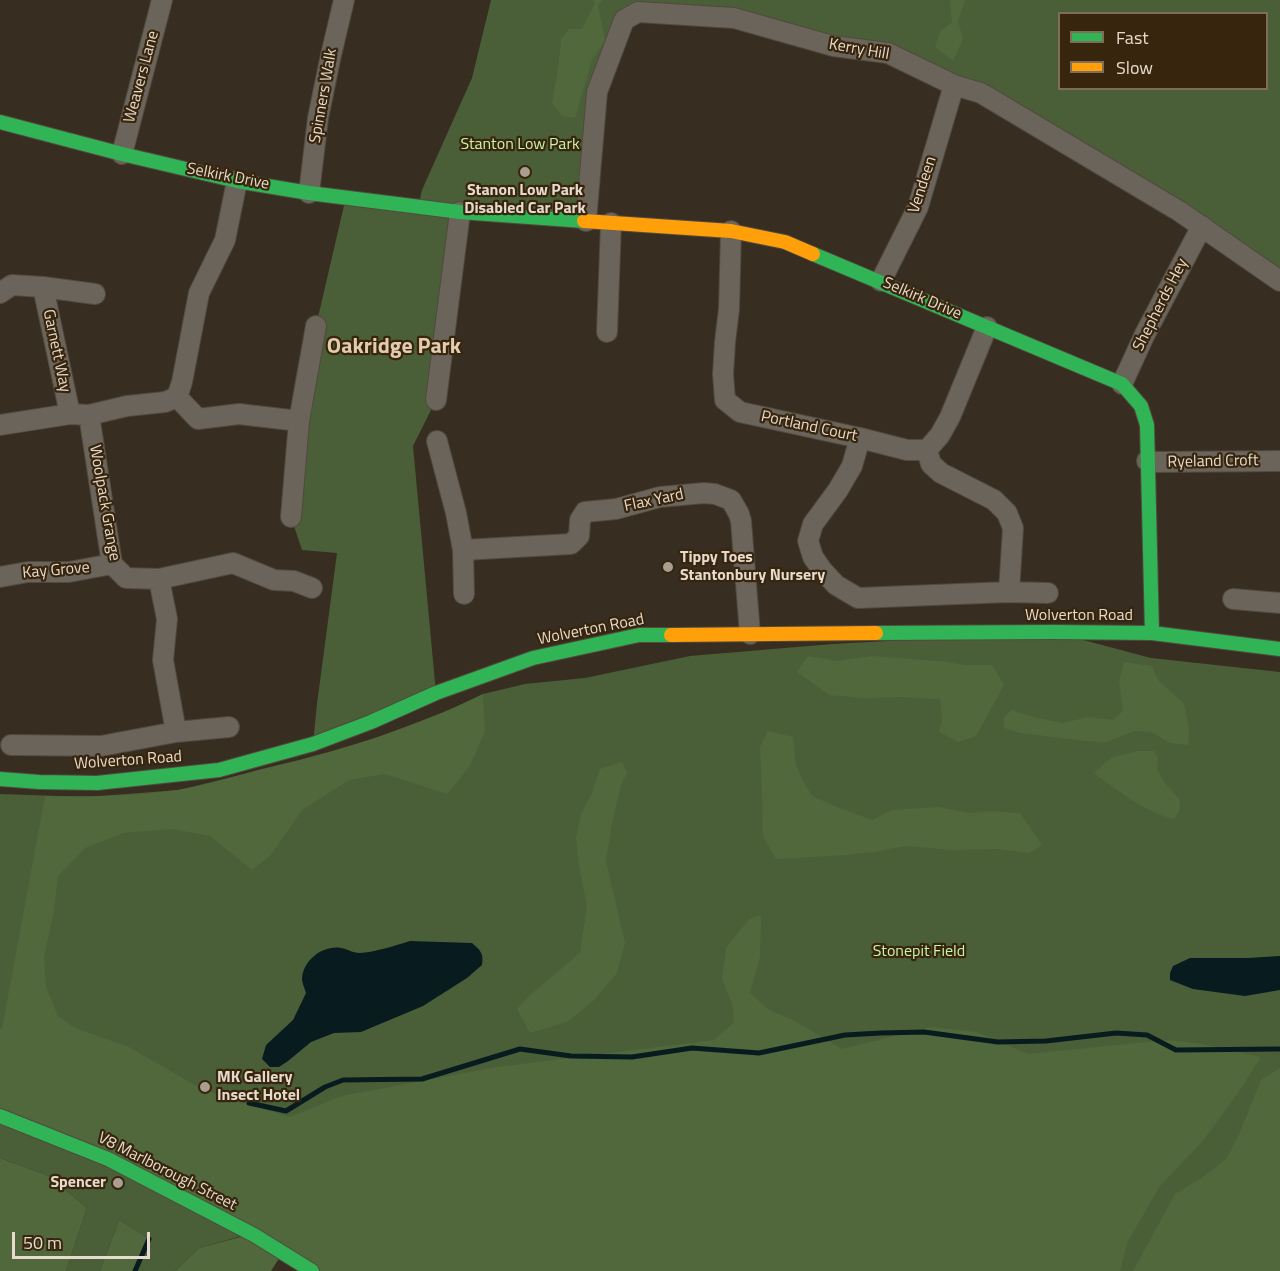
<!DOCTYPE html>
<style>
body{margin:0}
#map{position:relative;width:1280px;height:1271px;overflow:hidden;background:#372e21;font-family:"Titillium Web",sans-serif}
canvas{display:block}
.legend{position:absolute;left:1058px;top:12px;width:210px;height:78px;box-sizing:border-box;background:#37250d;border:2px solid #7d6d59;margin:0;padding:8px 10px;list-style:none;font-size:18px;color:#e6dacc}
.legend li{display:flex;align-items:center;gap:12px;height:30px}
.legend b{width:30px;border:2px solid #7d6d59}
.scale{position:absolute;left:12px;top:1232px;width:138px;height:27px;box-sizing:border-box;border:3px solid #e6dacc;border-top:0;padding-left:8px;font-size:18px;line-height:21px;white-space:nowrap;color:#e6dacc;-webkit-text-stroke:4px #37250d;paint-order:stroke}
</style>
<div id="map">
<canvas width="1280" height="1271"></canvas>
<ul class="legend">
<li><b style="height:8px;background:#30b455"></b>Fast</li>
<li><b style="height:8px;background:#ff9f0a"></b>Slow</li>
</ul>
<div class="scale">50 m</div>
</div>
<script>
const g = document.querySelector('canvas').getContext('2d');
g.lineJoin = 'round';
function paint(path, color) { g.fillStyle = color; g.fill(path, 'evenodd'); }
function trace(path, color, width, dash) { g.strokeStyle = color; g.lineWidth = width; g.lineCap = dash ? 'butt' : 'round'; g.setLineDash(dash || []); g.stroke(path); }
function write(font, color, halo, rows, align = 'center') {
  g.font = font + ' "Titillium Web",sans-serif'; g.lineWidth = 4.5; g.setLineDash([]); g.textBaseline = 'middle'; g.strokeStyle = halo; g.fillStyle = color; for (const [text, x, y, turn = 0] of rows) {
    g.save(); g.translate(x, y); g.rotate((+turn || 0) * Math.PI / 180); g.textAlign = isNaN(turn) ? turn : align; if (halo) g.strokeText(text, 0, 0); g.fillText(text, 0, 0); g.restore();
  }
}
paint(new Path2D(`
 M491,0H1280V281L1202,226L888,53L756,25L638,12L597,92L586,221L461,212L436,400L413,446L436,693L313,744L317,704L337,553L302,550L291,517L316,326L346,197L418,207L422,190L472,78ZM1060,14H1266V88H1060Z
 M1053,632L1151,658L1280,672V1271H490L334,1145L0,1029V794L87,797L179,790L318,756L376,738L452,709L483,694L525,684L585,678L690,656L833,644Z
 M0,1116L256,1232L199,1248L175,1271H140L137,1265L148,1239L119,1220L100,1271H66L87,1208L49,1176L0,1158Z`), '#4a5f37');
paint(new Path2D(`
 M593,0H603L598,5L605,41L592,60L575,118L562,116L552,103L559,63L561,39L569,29H582L595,3Z
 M950,0H965L958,21L963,39L953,61L935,47L940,32L952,22Z
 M808,656L837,661L872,656L940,661L966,665H992L1004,685L976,736L959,742L939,732L942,720L940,699L903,697L863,698L829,695L797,672Z
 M1124,662L1152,666L1158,680L1184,704L1189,729L1188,745L1170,743L1151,732L1135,731L1104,743L1020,733L1004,728V717L1012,710L1033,717L1063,723L1088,717L1113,720L1123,711L1119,681Z
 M483,694L485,732L469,767L447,794L385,774L349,780L302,810L271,855L252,870L210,836L172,829L123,833L85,848L58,876L54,911L44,957L46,987L58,1016L75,1028L129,1047L200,1088L237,1101L290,1117L341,1096L497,1067L714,1040L734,1022L732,1003L722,979L726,948L749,919L761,915L760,957L750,993L769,1010L793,1020L842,1049L931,1027L977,1032L1028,1054L1167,1040L1203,1044L1261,1057L1236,1096L1202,1142L1160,1186L1127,1243L1120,1271H317L285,1249L271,1271H175L199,1248L255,1233L0,1116V1029H2L45,796C89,797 134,796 177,790C203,786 232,777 258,770C335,752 411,730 483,694Z
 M768,731L793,737L796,765L801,777L812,796L837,807L872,820L892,810L939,807L970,813L993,811L1020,813L1042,845L1029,853L997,849L952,850L906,846L874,852L846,855L776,859L763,836L762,790L760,747Z
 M1136,751H1154L1158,759L1157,770L1165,783L1179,799L1180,809L1174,819C1145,812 1118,791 1094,773L1111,758Z
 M622,762L627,773L621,785L612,824L606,861L625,943L617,973L593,1001L567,1022L530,1033L517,1009L531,994L580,953L587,906L579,866L576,838L581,814L592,793L600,769Z
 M1280,1068V1271H1133L1175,1194L1203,1177L1226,1159L1237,1139L1261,1080Z
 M0,1158L49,1176L87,1208L66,1271H0Z
 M119,1220L149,1239L137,1265L140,1271H100Z`), '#50683c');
paint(new Path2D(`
 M410,941L472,943C480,950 484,953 482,965L467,978L423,1006L361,1032L334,1033L311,1042L288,1061L279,1067H270L262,1059L266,1045L293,1020L306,993C305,989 302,983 302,979C303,960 323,945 341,948C348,949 353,953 359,953C376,952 394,946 410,941Z
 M1280,956V990L1245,996L1193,989L1170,980V973L1173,966L1190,958H1248Z`), '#081c20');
trace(new Path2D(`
 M249,1103L286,1111L325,1087L343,1080L422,1079L520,1049L571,1056L632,1057L692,1048L759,1053L845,1035L881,1033L924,1032L998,1042L1046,1041L1116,1033L1147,1035L1176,1050L1280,1049
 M135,1271L149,1239`), '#081c20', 5);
const street = new Path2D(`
 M122,154L162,0
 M309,193L318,118L331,55L344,0
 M586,221L597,92L624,20L638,12L734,18L833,46L888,53L954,85L981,93L1179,211L1280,281
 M731,231L729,309L725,342L723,374L725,400L740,412L860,438L907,450H927L940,435L950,417L987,327
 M881,281L918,207L954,85
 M43,287L95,294
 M0,293L12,285L43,287L70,414
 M607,332L611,223
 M1122,384L1145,334L1202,226
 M177,397L198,419L239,414L299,421L316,326
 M436,400L460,212
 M89,415L112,564L126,578L159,579L167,619L163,660L176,732
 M0,425L70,414L89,415L127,406L165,402L177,397L182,382L199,293L225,240L237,181
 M860,438L852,466L838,490L813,524L808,541L813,557L822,570L836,585L858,598L1009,592L1048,593
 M437,441L456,513L463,550L571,544L579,536L580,520L585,512L616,509L660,497L704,493L715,494L731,500L739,514L741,521L750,634
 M927,450L931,464L941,473L994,500L1007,513L1013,528L1009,592
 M1147,461L1158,462L1280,461
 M291,517L299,421
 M463,550L464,594
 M0,577L28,572H69L112,564
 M159,579L233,563L274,580L294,581L312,588
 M1233,599L1280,603
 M11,745L101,746L176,732L229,727`);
const fast = new Path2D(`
 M0,122L122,154L237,181L309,193L460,212L584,221
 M813,254L1122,384L1141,406L1147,425L1152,633
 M876,633L1053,632L1152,633L1280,649
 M0,779L39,782L97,783L219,770L313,744L371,722L436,693L533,658L639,635H671
 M0,1116L108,1159L254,1235L312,1271`);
const slow = new Path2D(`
 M584,221L731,231L785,242L813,254
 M671,635L876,633`);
trace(street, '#52493f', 22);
trace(fast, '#52493f', 16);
trace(slow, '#52493f', 16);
trace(street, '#6b645a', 20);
trace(fast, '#30b455', 14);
trace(slow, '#ff9f0a', 14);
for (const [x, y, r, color] of [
 [525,172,6,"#a99e90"],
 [668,567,6,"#a99e90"],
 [205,1087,6,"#a99e90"],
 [118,1183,6,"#a99e90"]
]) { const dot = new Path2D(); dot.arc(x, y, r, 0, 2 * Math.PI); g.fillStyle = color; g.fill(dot); trace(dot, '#37250d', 2); }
write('16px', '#e6dacc', '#37250d', [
 ["Kerry Hill",859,50,10],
 ["Weavers Lane",142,77,-75],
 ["Spinners Walk",324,96,-80],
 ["Selkirk Drive",228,177,11],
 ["Vendeen",923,185,-72],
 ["Selkirk Drive",922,299,23],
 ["Shepherds Hey",1161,305,-63],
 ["Garnett Way",56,351,78],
 ["Portland Court",809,427,12],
 ["Ryeland Croft",1213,462,-1],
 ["Flax Yard",654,501,-12],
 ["Woolpack Grange",104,503,80],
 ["Kay Grove",56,571,-5],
 ["Wolverton Road",1079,616],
 ["Wolverton Road",591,630,-11],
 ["Wolverton Road",128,761,-4],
 ["V8 Marlborough Street",167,1172,27]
]);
write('16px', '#c7f4a8', '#37250d', [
 ["Stanton Low Park",520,145],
 ["Stonepit Field",919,952]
]);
write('bold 16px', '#e6dacc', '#37250d', [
 ["Stanon Low Park",525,191,"center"],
 ["Disabled Car Park",525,209,"center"],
 ["Tippy Toes",680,558],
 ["Stantonbury Nursery",680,576],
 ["MK Gallery",217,1078],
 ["Insect Hotel",217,1096],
 ["Spencer",106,1183,"right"]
], 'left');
write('bold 22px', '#e3cbb0', '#37250d', [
 ["Oakridge Park",394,348]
]);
</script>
